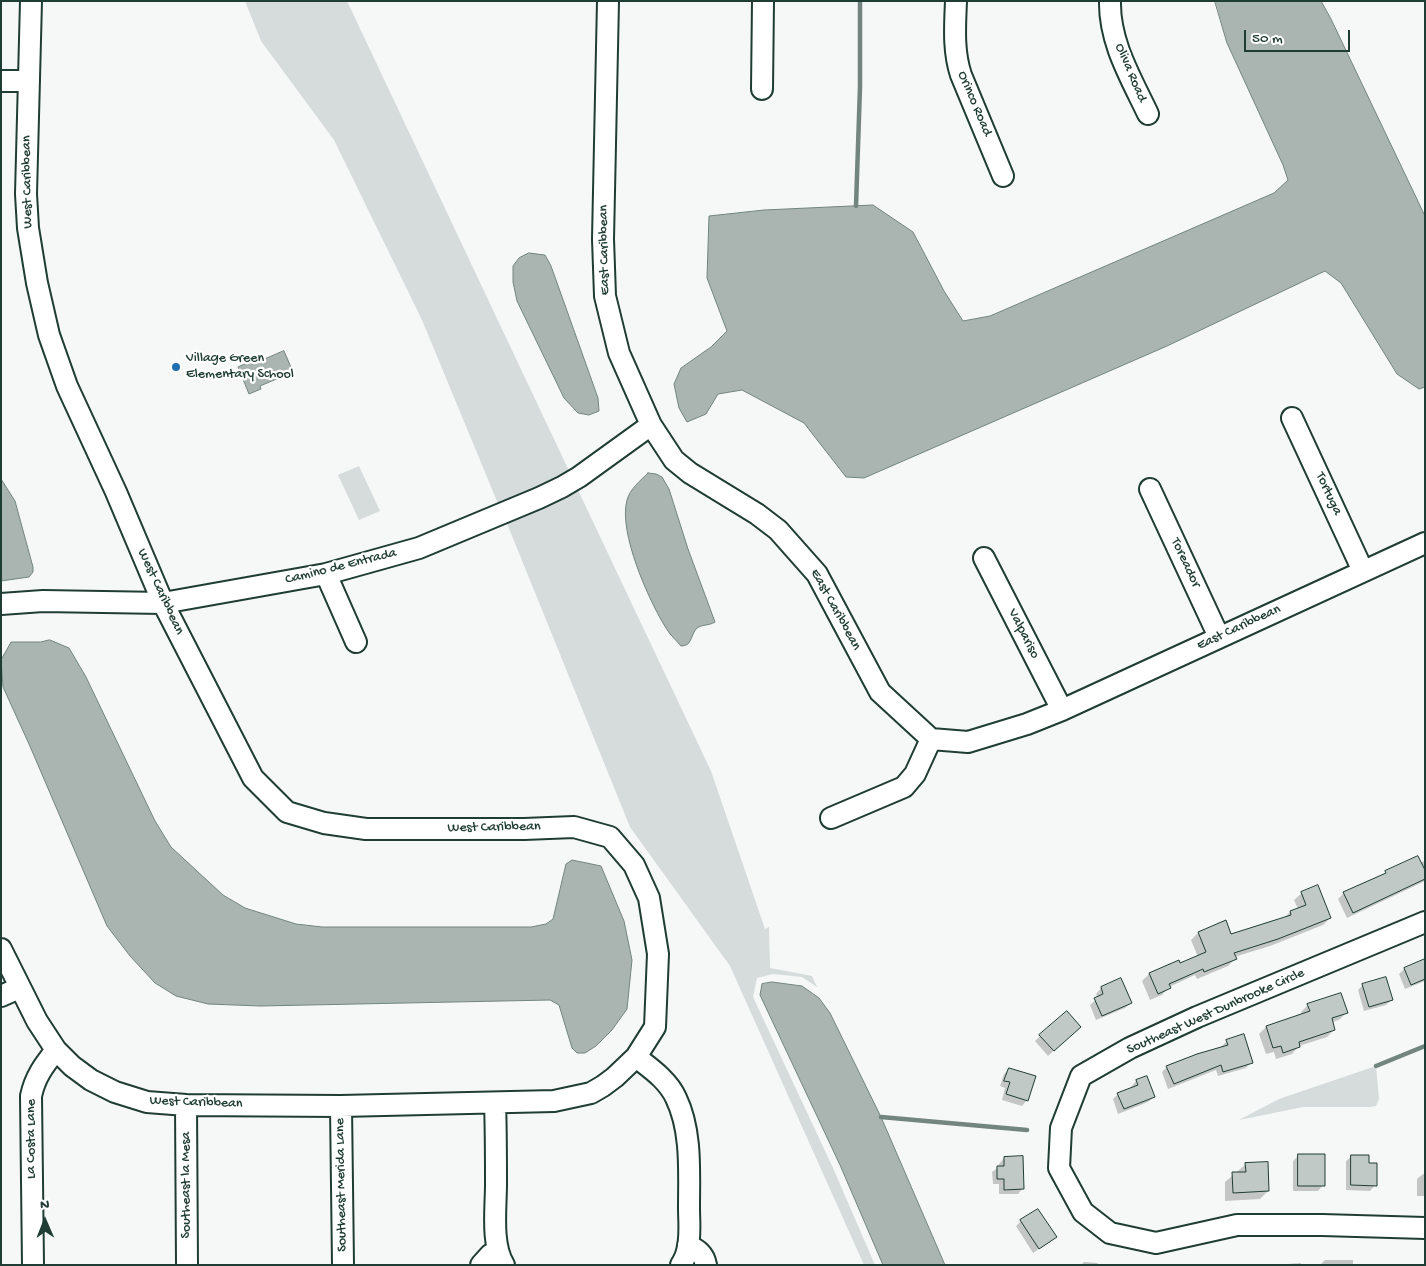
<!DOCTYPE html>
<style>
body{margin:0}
#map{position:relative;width:1426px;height:1266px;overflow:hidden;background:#f6f7f7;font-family:"Gochi Hand",sans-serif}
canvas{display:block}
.frame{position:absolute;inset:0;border:2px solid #1f3d34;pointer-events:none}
.north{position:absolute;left:20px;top:1196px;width:50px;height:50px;-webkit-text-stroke:4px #fff;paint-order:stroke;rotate:359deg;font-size:14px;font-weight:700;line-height:20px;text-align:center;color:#1f3d34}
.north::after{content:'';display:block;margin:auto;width:18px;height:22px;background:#1f3d34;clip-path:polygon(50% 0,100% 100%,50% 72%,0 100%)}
.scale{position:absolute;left:1244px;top:30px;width:106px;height:22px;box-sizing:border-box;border:2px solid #1f3d34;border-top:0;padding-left:6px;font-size:15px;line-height:18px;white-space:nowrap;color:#1f3d34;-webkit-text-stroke:4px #fff;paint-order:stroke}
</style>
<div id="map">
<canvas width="1426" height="1266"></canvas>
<div class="frame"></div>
<div class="north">N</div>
<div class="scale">50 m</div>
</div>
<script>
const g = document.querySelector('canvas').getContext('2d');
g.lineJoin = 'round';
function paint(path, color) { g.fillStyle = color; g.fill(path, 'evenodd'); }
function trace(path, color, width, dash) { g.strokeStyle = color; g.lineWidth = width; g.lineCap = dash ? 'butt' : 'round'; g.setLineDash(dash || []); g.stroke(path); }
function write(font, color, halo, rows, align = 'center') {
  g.font = font + ' "Gochi Hand",sans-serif'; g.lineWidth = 4.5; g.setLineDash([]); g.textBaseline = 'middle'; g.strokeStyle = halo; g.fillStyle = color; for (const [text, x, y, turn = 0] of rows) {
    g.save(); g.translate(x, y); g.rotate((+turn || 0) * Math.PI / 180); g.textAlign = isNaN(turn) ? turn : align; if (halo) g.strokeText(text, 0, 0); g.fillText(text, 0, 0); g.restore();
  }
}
paint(new Path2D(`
 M245,1H347L570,473L499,506L422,320L334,140L261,41Z
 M359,466L380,511L359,520L338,475Z
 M577,488L711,771L765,929L769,927L770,968L812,976L817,987L802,977L773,974L757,978L753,997L833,1168L875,1265H864L730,966L630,827L506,521Z
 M1376,1066L1379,1099L1376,1106L1370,1107H1303L1239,1120L1279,1099Z`), '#d6dcdb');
const water = new Path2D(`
 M1215,1H1321L1331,19L1425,216V387L1419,389L1397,374L1341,283L1325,271L1167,346L864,478L846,477L804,423L742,390L718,394L706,414L687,422L679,408L674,384L681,368L711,347L727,331L707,278L709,216L764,210L873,205L913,232L944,291L963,321L990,316L1274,193L1288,180L1283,165L1227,43Z
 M529,253L545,255L551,266L566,308L598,398L599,411L589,415L578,413L564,398L517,301L513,282V266L519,258Z
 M284,351L293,372L260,386L261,389L249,394L238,367L251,361L252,364Z
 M648,473L656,474L662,477L669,489L688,549L715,622C709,626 701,624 696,629C690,637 692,646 681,646C676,640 670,635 666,628C649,601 618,532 627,500C630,489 640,481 648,473Z
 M1,479L15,501L33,567V572L29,577L1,581Z
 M50,640L69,648L86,677L155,821L171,847L223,895L245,908L296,924L322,927H531L546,924L553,919L566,864L572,860L601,866L624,921L632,960L627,1009L612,1030L596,1046L585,1053H577L572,1048L559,1005L550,1000L260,1006L208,1004L176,996L155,983L130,956L107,926L29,744L3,687L1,660L11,642H40Z
 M772,982L802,986L819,998L830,1013L881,1117L945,1265H883L840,1165L760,995L762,984Z`);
paint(water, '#aab5b1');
trace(water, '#72857f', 1);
paint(new Path2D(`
 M1425,861V881L1347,918L1338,899L1344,893L1382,876L1386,872Z
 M1302,893L1330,918L1323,925L1270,946L1234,957L1235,959L1228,966L1197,979L1195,975L1169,987L1162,995L1150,1000L1142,981L1149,974L1178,962L1179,964L1198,957L1191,940L1198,933L1231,935L1284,918L1290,912L1298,909L1294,900Z
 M1425,960V981L1405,989L1399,974L1404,969Z
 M1121,980L1131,1003L1125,1008L1096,1020L1090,1005L1098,998L1096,994L1101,988Z
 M1363,985L1392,1000L1386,1005L1364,1011L1358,990Z
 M1308,1005L1346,1013L1339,1020L1332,1022L1334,1030L1327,1037L1299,1046L1292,1054L1276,1059L1274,1052L1266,1054L1259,1034L1266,1027L1302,1015L1301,1012Z
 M1074,1032L1048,1056L1035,1041L1040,1036Z
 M1227,1041L1251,1062L1246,1068L1218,1076L1216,1070L1168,1089L1162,1072L1167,1067L1222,1048V1046Z
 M1009,1069L1027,1100L1022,1106L1002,1100L1005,1088L1000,1086L1004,1074Z
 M1146,1078L1153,1097L1148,1102L1118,1114L1113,1099L1118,1094L1132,1089L1131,1087L1136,1081Z
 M1298,1156L1323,1185L1318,1191H1293V1161Z
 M1352,1156L1368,1164L1375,1185L1370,1191L1346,1190V1161Z
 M1004,1158L1023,1188L1018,1194H999V1184H993L992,1172L999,1167V1164Z
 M1246,1164L1268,1191L1260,1199L1225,1201V1182Z
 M1423,1174H1425V1196H1417V1179Z
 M1021,1221L1055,1237L1033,1253L1016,1226Z
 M1325,1260H1353V1265H1320Z
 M1084,1262L1098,1263L1097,1265H1081Z
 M1301,1263V1265H1273Z
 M1390,1264H1406V1265H1389Z`), '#0003');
trace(new Path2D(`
 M856,206L860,87V1
 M1376,1066L1425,1046
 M881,1117L1027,1130`), '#72857f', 4.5);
const building = new Path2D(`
 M1418,856L1425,870V879L1353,913L1343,892L1386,873L1385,871Z
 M1318,885L1331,918L1278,939L1234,953L1237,959L1204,972L1203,969L1169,984L1171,988L1158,994L1149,973L1179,960L1180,963L1206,952L1198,932L1226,920L1231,934L1291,915L1290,911L1306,905L1301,892Z
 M1425,959V979L1411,985L1404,968Z
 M1386,977L1393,1000L1369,1007L1362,984Z
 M1121,978L1132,1003L1102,1016L1094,998L1103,994L1101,987Z
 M1341,993L1348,1013L1332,1018L1335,1030L1299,1042L1300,1047L1283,1053L1281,1046L1273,1048L1266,1026L1310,1011L1307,1004Z
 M1067,1011L1081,1027L1054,1051L1039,1035Z
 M1244,1034L1253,1063L1223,1072L1221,1065L1174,1084L1166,1066L1197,1054L1228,1045L1226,1040Z
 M1009,1068L1036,1076L1028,1101L1006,1094L1010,1082L1004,1081Z
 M1147,1076L1155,1097L1124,1109L1117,1093L1138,1085L1136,1080Z
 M1298,1154H1325V1186H1298Z
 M1351,1155H1369V1163H1377V1186L1351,1185Z
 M1023,1156L1024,1189L1004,1190V1179H997V1166H1004V1157Z
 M1268,1162L1269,1191L1233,1193L1232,1172H1246L1245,1163Z
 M1038,1209L1057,1237L1039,1249L1020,1220Z`);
paint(building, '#c0c9c6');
trace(building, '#1f3d34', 1);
const minor = new Path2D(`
 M608,1L603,239L605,296L619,353L651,425L674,460L690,473L757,514L778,530L817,574L880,692L931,739L968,742L1027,724L1062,710L1425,543
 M956,1C955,26 953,51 961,75L1003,176
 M1110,1C1109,42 1131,78 1148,114
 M1,81H29
 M762,89L763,1
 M1292,418L1363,571
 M1150,489L1219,637
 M984,558L1062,710
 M326,574L356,642
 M1,604L43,601L163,603L326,574L419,548L539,498L562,487L579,477L651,425
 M831,818L904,787L915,774L931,739
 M1425,922L1197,1017L1130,1048L1081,1076L1061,1128L1059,1168L1083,1212L1110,1233L1156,1243L1237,1225H1322L1425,1228
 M1,949L37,1021L56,1050L72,1066L91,1080L115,1092L147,1102L186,1105L341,1106L554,1101L591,1093L603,1086L615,1077L636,1057L655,1027L658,954L649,898L634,865L610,837L574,827L524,829H366L324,823L287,812L253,778L163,603L116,492L67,386L49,335L37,283L28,228L26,194L31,1
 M1,996L19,988
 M636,1057C650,1068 668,1080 676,1098C692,1131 689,1172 689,1208C689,1222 691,1237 687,1251C686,1256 684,1260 681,1265
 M495,1103C496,1130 496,1157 496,1184C496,1208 491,1244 504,1265
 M186,1105L187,1265
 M341,1106L343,1265
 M688,1245C698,1250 704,1254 706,1265
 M33,1265L31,1096C35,1077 44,1065 56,1050
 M481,1265L490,1255L498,1250`);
trace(minor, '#1f3d34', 24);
trace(minor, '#fff', 20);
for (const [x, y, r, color] of [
 [176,367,5,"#1f6fb2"]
]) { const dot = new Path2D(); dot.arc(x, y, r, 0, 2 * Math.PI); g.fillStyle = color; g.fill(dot); trace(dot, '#fff', 2); }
write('14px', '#1f3d34', '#fff', [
 ["Oliva Road",1130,73,67],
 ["Orinco Road",974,104,67],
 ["West Caribbean",28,182,-91],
 ["East Caribbean",605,250,-91],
 ["Tortuga",1328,494,65],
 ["Toreador",1185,563,65],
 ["Camino de Entrada",341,567,-14],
 ["West Caribbean",160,592,65],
 ["East Caribbean",835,610,61],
 ["East Caribbean",1239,628,-25],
 ["Valpariso",1023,634,63],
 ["West Caribbean",494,828,-1],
 ["Southeast West Dunbrooke Circle",1216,1012,-24],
 ["West Caribbean",196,1103,2],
 ["La Costa Lane",32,1139,-90],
 ["Southeast la Mesa",187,1185,-90],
 ["Southeast Merida Lane",342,1185,-91]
]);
write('14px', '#1f3d34', '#fff', [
 ["Village Green",186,359],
 ["Elementary School",186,375]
], 'left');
</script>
